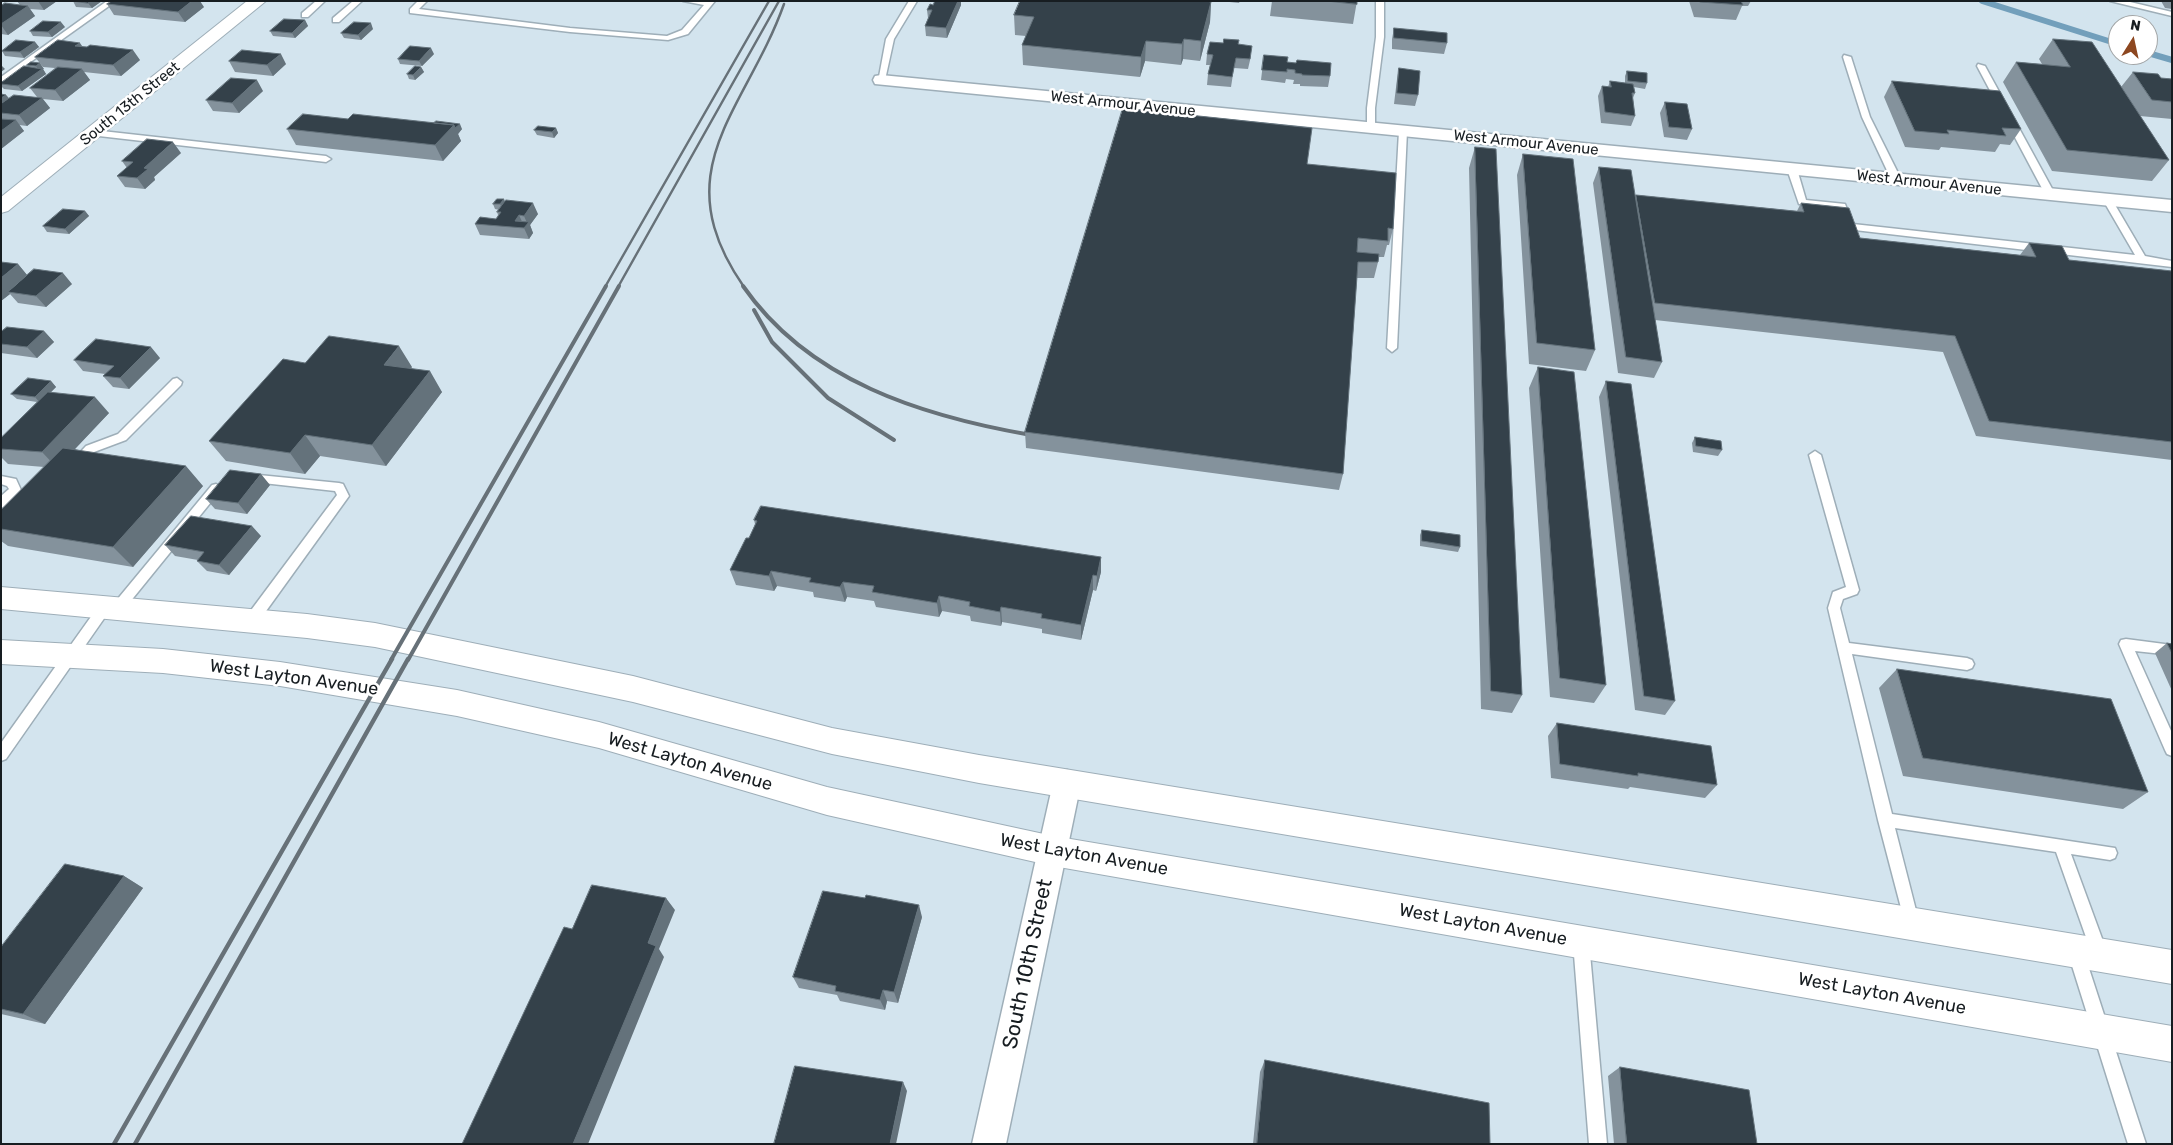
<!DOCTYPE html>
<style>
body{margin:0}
#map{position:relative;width:2173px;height:1145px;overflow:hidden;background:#d3e4ee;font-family:Rubik,sans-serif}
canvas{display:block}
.frame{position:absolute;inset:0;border:2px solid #171d21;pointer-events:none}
.north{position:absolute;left:2108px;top:15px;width:50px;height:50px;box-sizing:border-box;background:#fff;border:1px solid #a2a5a6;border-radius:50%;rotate:10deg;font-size:14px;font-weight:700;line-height:20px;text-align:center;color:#171d21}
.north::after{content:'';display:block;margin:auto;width:18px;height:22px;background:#8d4720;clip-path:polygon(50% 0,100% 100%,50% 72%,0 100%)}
</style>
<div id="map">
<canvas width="2173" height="1145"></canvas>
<div class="frame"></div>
<div class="north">N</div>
</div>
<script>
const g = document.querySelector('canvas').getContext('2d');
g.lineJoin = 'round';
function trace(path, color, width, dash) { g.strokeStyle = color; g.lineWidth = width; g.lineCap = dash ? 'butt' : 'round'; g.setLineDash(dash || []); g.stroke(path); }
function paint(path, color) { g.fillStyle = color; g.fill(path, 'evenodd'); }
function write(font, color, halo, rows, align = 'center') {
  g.font = font + ' Rubik,sans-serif'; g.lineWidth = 5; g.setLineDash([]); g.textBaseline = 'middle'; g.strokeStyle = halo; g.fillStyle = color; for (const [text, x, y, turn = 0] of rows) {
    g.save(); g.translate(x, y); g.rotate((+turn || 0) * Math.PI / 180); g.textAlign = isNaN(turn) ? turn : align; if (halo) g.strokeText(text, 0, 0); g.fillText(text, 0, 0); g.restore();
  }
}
trace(new Path2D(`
 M1982,1L2118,44
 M2148,53L2172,60`), '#729fbb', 6);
const lane = new Path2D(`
 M107,1H116L1,83V77Z
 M316,1H325L308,17H302V13Z
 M353,1H362L339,22H333V18Z
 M418,1H427L419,9L570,28L667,36L682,30L704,5L683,1H715L688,34L668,40L570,32L410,13V9Z
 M909,1H917L894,39L885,80L878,82L886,39Z
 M1376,1H1384V37L1375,108V128L1371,131L1367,128V108L1376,37Z
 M2110,1H2126L2172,12V16Z
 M1844,55L1851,57L1870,117L1901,179L1899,181H1893L1891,179L1862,117L1843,57Z
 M1978,64L1985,66L2055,194L2053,196L2050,197L2045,194L1977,66Z
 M1403,128L1407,131L1397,348L1392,352L1387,348L1399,131Z
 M93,130L326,156L331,159L326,162L90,135L89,133Z
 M1792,166L1797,169L1806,200L1845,204L1853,224L2135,255L2103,200L2105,198H2111L2145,256L2172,261V267L1846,229L1838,208L1799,204L1787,169Z
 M177,378L182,382L181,385L126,440L94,452L81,465H73L71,462L86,446L118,434L173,379Z
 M1815,451L1821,455L1859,590L1857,594L1843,599L1840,608L1849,643L1967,658L1972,660L1974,664L1972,668L1967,670L1852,654L1892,814L2115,848L2117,853L2115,858L2110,860L2071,854L2107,952L2105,957L2099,960L2093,957L2056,852L1895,828L1919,922L1916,927L1911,929L1906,927L1878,820L1828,608L1833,592L1846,587L1809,455Z
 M249,474L339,483L343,484L349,496L256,625H246L245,621L246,617L337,495L335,491L245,481L243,478Z
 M1,476L16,479L21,490L5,507L1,508V496L9,489L7,486L1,484Z
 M216,484L222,488L220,491L121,613L116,614L110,610L6,759L1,761V743L100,604L105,603L111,607L212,485Z
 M2126,639L2172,645V655L2135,651L2172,733V756L2167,754L2165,750L2119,644L2121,640Z
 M1581,934L1586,937L1589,942L1607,1144H1589L1573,942L1576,937Z
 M2076,945L2082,948L2084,953L2146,1144H2128L2068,953L2070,948Z`);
const street = new Path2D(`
 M881,75L2172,200V212L875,84L873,80L875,76Z
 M1067,770L1077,774L1081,783L1006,1144H972L1053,783L1057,774Z`);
const secondary = new Path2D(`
 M247,1H266L8,211L1,213V197Z
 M1,587L307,614L375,623L633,676L832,728L979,755L2172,950V984L979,783L832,754L633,702L375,647L307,638L1,609Z
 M1,640L163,649L280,662L457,690L599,722L827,787L1053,836L2172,1026V1062L1053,866L827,815L599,748L457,716L280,686L163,673L1,664Z`);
trace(lane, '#9eaeb8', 3);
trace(street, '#9eaeb8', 3);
trace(secondary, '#9eaeb8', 2);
paint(lane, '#fff');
paint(street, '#fff');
paint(secondary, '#fff');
trace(new Path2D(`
 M605,287L769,1
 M618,287L779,1
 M744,287C662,169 746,111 784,4`), '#677178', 2.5);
trace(new Path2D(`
 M743,286C809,381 922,416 1031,435
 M754,310L772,342L828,398L894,440
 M391,660L606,286
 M408,660L619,286`), '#677178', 4);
trace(new Path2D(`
 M114,1144L392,659
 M135,1144L408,659`), '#677178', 4.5);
paint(new Path2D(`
 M17,1H57L44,10L30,9L35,16L8,35L1,34V6L20,5Z
 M73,1H102L92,8L76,7Z
 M935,1H961V5L947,38L926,36L925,26L928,18L927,10L933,5Z
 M1220,1H1240L1239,3Z
 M1272,1H1357L1353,24L1270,16Z
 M1689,1H1751L1748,6H1742L1736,20L1694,17Z
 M2161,1H2172V9L2165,8Z
 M1211,2L1210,22L1200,61L1183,59L1181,65L1145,61L1140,77L1023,65L1022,45L1026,36L1015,35L1014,15Z
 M107,4L204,7L185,22L114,15Z
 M305,20L308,26L295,38L273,36L270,31Z
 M65,27L52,37L33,36L30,31Z
 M1394,28L1447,43L1444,54L1392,49V39Z
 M373,29L361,40L344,38L341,33Z
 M2053,39L2121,87L2133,72L2161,78L2172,79V119L2140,116L2169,160L2152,181L2052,171L2003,82L2016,62L2042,64L2039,59Z
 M35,42L39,47L24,58L5,56L2,51Z
 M1238,44L1251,56L1248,69L1234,68L1231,87L1207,85L1208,74L1210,65H1206L1207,54Z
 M83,47L140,60L121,76L84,72L90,80L63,101L43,99L50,108L27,126L19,125L24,131L1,149V94L6,95L9,98L37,97L30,88L55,68L43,67L35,57Z
 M434,54L422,66L400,64L398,59Z
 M1264,55L1330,76L1328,87L1300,86V84H1293L1294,80L1286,79L1285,83L1261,80Z
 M229,61L286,64L273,76L235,72Z
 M31,62L44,69H43L46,74L22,91L4,89L1,86V83L28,67L27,65Z
 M421,67L424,72L415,80L409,79L407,74Z
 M1399,68L1418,95L1415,106L1394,104L1397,79Z
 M1627,71L1647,83L1645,89L1634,87L1635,93L1633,98L1635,116L1631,126L1601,123L1598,96L1602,86L1608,87L1610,81L1625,83V76Z
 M1892,81L2021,129L2010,145L2000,144L1995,152L1941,147L1939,150L1905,147L1884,97Z
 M263,91L239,113L213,111L206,100Z
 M1665,102L1692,129L1687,140L1664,137L1660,113Z
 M348,119L462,129L458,134L461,141L443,161L296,145L287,129Z
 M556,128L558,133L554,138L537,135L534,130Z
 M1475,147L1522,695L1512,713L1481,709L1469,168Z
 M181,153L154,177L155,180L145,189L125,187L117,176L127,168L122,161Z
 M1523,154L1595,350L1586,371L1529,364L1517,175Z
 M1307,164L1393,229L1389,245H1387L1384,257H1379L1378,262L1374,278H1357L1343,474L1339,490L1026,448L1025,432Z
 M1599,167L1635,197L1636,195L1797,211L1801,203L1860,238L2020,255L2029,243L2069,260L2172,271V460L1976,436L1943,352L1655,320L1662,362L1654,378L1618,373L1593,183Z
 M505,202L538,214L530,225L533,233L529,239L480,235L475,224L496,219L498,215L497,212L499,210L495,209L493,204Z
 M85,211L89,216L69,234L47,232L43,226Z
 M18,264L27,275L10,290L72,284L46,307L18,303L10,294L1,301Z
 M44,331L54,342L37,358L1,353V332Z
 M160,358L129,389L113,387L103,376L105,374L83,371L74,360Z
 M305,363L412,367L411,368L442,392L386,466L320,456L305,474L226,461L209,441Z
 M1538,367L1606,685L1594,703L1550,697L1529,388Z
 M51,381L56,387L51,392L109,413L75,449L203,486L133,567L8,546L1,541V510L44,467L8,464L1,457V438L37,402L17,399L11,394Z
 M1606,381L1675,701L1665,715L1635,710L1599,397Z
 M1695,437L1722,450L1718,456L1693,452L1692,443Z
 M270,485L247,514L215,509L206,499Z
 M754,520L1101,557V572L1096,591L1093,590L1081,640L1042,633V629L1002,622L1001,626L971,621L970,616L942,611L939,617L876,607L874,601L847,597L845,602L814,597L813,592L777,586L774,591L736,585L730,570L749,538L755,524Z
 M1422,530L1460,547L1458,552L1420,546V535Z
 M261,536L229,575L207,571L197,561L198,560L175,556L165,545Z
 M2167,643L2172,644V691L2155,653Z
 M1897,669L2148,792L2123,809L1903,776L1879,688Z
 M1557,723L1717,785L1705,798L1630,787L1628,789L1551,778L1548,736Z
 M124,876L143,888L45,1024L1,1014V947Z
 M922,917L898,1003L887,1001L885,1010L840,1001L837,995L799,988L793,977Z
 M1265,1060L1490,1144H1253L1260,1072Z
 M1620,1067L1757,1144H1614L1608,1076Z`), '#84929c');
paint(new Path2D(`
 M38,1H57L44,10Z
 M91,1H102L92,8L88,3Z
 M192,1H200L204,7L185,22L178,12Z
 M958,1H961V5L947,38L946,28Z
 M1211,2L1210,22L1200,61L1201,41Z
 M28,6L35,16L8,35L1,25V24Z
 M305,20L308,26L295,38L292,33Z
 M61,22L65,27L52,37L48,32Z
 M371,23L373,29L361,40L358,35Z
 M1184,39L1183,59L1181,65L1182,44Z
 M1146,41L1145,61L1140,77L1141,57Z
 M35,42L39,47L24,58L20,52Z
 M80,43L87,53L75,46Z
 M431,48L434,54L422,66L419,61Z
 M133,50L140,60L121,76L113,65Z
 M281,54L286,64L273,76L267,65Z
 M40,63L44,69H43L46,74L22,91L18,86L39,71L36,66Z
 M1,65L5,69L1,72Z
 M421,67L424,72L415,80L413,75Z
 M82,69L90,80L63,101L55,90Z
 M257,80L263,91L239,113L232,103Z
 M6,95L10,100L1,107V98Z
 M42,98L50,108L27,126L19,115Z
 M16,120L24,131L1,149V131Z
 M460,124L462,129L458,134L461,141L443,161L435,145L454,125Z
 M556,128L558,133L554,138L552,132Z
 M173,142L181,153L154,177L155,180L145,189L137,178L144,168Z
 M504,199L506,205L503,210L500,204Z
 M533,203L538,214L530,225L533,233L529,239L524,228L527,223L524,216Z
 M85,211L89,216L69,234L65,229Z
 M519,215L524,226L515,221Z
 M18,264L27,275L10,290L12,292H8L10,294L1,301V278Z
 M63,273L72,284L46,307L36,296Z
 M44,331L54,342L37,358L27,347Z
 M399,346L412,367L397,385L384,365Z
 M151,347L160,358L129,389L120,378Z
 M430,371L442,392L386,466L372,445Z
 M51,381L56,387L40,403L35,397Z
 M95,397L109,413L57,468L42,452Z
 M305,435L320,456L305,474L290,453Z
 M186,466L203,486L133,567L113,547Z
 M261,474L270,485L247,514L238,503Z
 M252,526L261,536L229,575L219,565Z
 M1101,557V572L1096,591L1097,576Z
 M771,571L777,586L774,591L769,576Z
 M1093,575V590L1081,640V625Z
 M843,582L847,597L845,602L840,587Z
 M939,596L942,611L939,617L937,603Z
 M1001,607L1002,622L1001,626L1000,612Z
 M124,876L143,888L45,1024L23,1014Z
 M666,898L675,910L659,949L664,957L588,1144H573L648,943Z
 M919,905L922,917L898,1003L894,992Z
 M883,990L887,1001L885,1010L880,1000Z
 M903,1082L907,1091L896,1144H890Z`), '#64727b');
const building = new Path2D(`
 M73,1H91L88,3Z
 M112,1H192L178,12L107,4Z
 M935,1H958L946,28L925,26L932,10H927L930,4L933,5Z
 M1020,1H1206L1211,2L1201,41L1184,39L1182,44L1146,41L1141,57L1022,45L1034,17L1014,15Z
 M1327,1H1357V4Z
 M1700,1H1741L1743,5L1700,2Z
 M5,3L28,6L1,24V6Z
 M284,19L305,20L292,33L270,31Z
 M43,21L61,22L48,32L30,31Z
 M354,22L371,23L358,35L341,33Z
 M1394,28L1447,33V43L1394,38Z
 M1224,39L1239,40L1238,44L1252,46L1250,59L1236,58L1232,77L1208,74L1213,55L1207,54L1210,42L1223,43Z
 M2053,39L2092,42L2169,160L2067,150L2016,62L2070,67Z
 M16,40L35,42L20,52L2,51Z
 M58,40L80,43L75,46L87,47L90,45L133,50L113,65L35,57Z
 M410,46L431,48L419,61L398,59Z
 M242,50L281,54L267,65L229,61Z
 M1264,55L1288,57L1287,62L1296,63L1297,60L1331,63L1330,76L1302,75V74L1295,73V70L1287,69V72L1262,70Z
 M31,62L40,63L36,66L27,65Z
 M24,66L42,69L18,86L1,84V83Z
 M415,66L421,67L413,75L407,74Z
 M58,67L82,69L55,90L30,88Z
 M1399,68L1420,71L1418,95L1397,93Z
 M1627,71L1647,73V83L1628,81Z
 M2133,72L2158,74L2161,78L2172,79V102L2152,100Z
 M231,78L257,80L232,103L206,100Z
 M1610,81L1633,84L1635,93H1632L1635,116L1605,112L1602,86L1611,87Z
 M1892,81L2000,91L2021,129L2002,128L2006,136L1947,130L1949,134L1915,131Z
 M1,94L6,95L1,98Z
 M14,95L42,98L19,115L1,113V104Z
 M1665,102L1687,104L1692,129L1669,127Z
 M1123,108L1312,128L1307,164L1396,173L1393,229L1388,228V241L1358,238L1357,252L1379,254L1378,262H1358L1343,474L1025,432Z
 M303,114L348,119L353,114L454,125L435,145L287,129Z
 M1,119L16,120L1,131Z
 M436,121L460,124L455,128L454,125L434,123Z
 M538,126L556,128L552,132L534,130Z
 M147,139L173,142L144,168L148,169L137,178L117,176L133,162L122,161Z
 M1475,147L1496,149L1522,695L1491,691Z
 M1523,154L1573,159L1595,350L1537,343Z
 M1599,167L1631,170L1662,362L1626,357Z
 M1636,195L1804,212L1801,203L1849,208L1860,238L2036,257L2029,243L2062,246L2069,260L2172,271V442L1989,421L1955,336L1655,303Z
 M497,199H504L500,204H493Z
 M506,200L533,203L524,216L519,215L515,221L529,222L524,228L475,224L480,217L496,219L501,212H497Z
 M63,209L85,211L65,229L43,226Z
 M1,262L18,264L1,278Z
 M34,269L63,273L36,296L8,292Z
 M7,327L44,331L27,347L1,344V332Z
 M329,336L399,346L384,365L430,371L372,445L305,435L290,453L209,441L283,359L305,363Z
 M96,339L151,347L120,378L103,376L114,366L74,360Z
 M1538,367L1574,372L1606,685L1560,678Z
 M28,378L51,381L35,397L11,394Z
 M1606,381L1631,384L1675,701L1644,696Z
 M48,392L95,397L42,452L1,449V438Z
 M1695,437L1721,441L1722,450L1696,446Z
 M63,448L186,466L113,547L1,529V510Z
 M230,470L261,474L238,503L206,499Z
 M761,506L1101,557L1097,576L1093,575L1081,625L1041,618L1042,614L1001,607L1000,612L969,606L970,602L939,596L937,603L872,592L874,586L843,582L840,587L809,582L811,578L771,571L769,576L730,570L746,538H749L757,521L754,520Z
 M191,516L252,526L219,565L197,561L204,552L165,545Z
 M1422,530L1460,535V547L1422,541Z
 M2167,643L2172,644V653Z
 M1897,669L2111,699L2148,792L1923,758Z
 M1557,723L1711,746L1717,785L1638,773V776L1560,764Z
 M65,864L124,876L23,1014L1,1009V947Z
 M592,885L666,898L648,943L656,946L573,1144H462L564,927L572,929Z
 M823,891L865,898L866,895L919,905L894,992L883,990L880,1000L835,991L836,986L793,977Z
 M1265,1060L1489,1103L1490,1144H1257Z
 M795,1066L903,1082L890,1144H774Z
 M1620,1067L1749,1090L1757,1144H1627Z`);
paint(building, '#34414a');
trace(building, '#64727b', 1);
write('15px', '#171d21', '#fff', [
 ["South 13th Street",130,104,-39],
 ["West Armour Avenue",1123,104,6],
 ["West Armour Avenue",1526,143,6],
 ["West Armour Avenue",1929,183,6]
]);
write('18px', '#171d21', '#fff', [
 ["West Layton Avenue",294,678,8],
 ["West Layton Avenue",690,762,16],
 ["West Layton Avenue",1084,855,10],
 ["West Layton Avenue",1483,925,10],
 ["West Layton Avenue",1882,994,10]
]);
write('21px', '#171d21', '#fff', [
 ["South 10th Street",1028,964,-78]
]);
</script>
